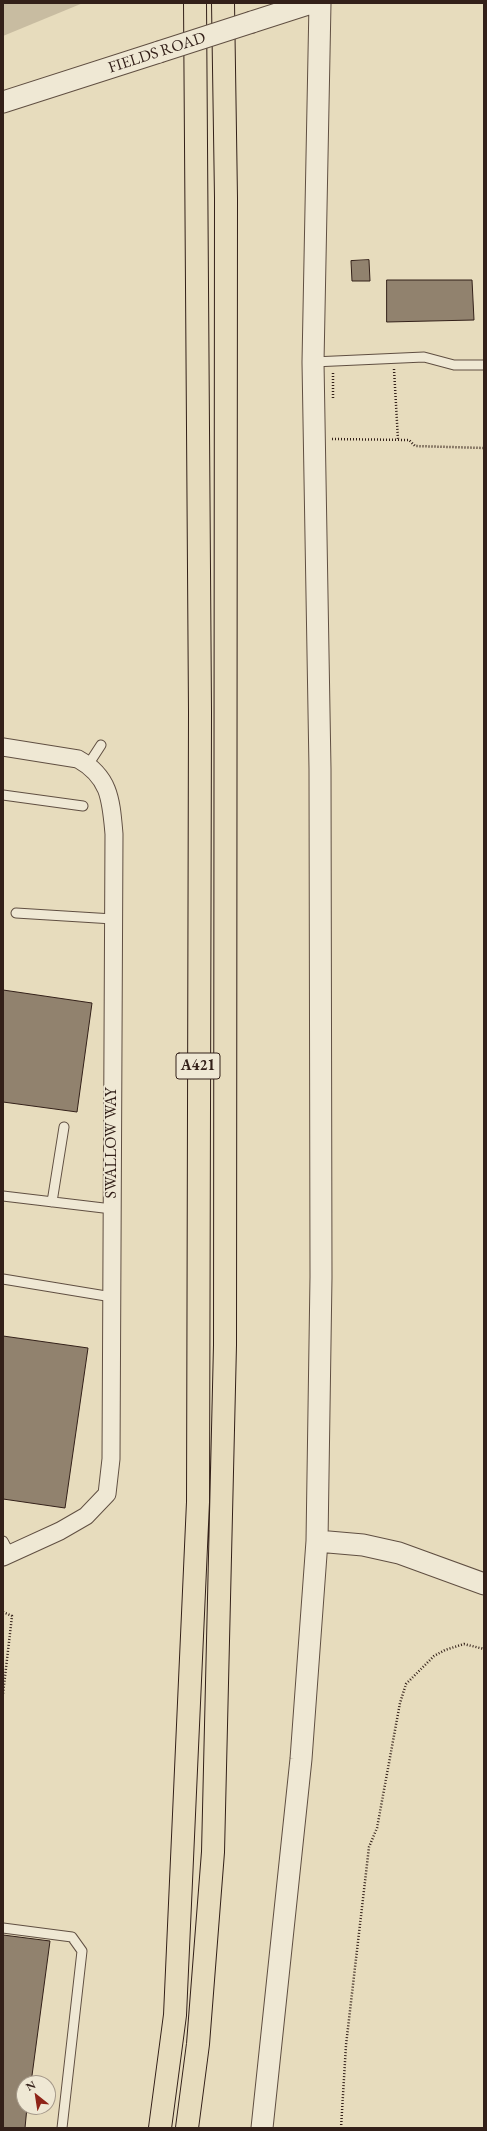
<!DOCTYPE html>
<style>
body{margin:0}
#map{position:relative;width:487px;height:2131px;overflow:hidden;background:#e7dcbd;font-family:"EB Garamond",serif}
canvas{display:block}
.frame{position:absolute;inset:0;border:4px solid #332019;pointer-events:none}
.north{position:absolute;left:16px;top:2075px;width:40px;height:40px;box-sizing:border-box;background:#efe8d4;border:1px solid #a49889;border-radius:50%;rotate:330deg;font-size:11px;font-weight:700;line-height:16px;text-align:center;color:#332019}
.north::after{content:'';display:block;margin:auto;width:14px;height:18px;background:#8f2418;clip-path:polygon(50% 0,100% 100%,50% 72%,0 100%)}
</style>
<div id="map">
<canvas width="487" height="2131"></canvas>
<div class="frame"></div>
<div class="north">N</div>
</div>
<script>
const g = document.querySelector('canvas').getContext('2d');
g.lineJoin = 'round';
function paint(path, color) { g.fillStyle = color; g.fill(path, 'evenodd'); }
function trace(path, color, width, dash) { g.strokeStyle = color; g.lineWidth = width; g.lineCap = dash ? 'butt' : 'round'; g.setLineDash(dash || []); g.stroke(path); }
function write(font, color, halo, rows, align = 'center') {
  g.font = font + ' "EB Garamond",serif'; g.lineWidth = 3.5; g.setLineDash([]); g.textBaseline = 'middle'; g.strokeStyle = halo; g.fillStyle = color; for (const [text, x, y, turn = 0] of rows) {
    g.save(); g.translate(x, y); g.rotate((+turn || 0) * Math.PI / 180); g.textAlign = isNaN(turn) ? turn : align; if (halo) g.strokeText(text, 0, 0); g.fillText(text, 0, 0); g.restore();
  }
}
paint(new Path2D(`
 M3,3H83L3,36Z`), '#c8bca1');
const building = new Path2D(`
 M369,260L370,281H352L351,261Z
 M387,280H472L474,320L387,322Z
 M3,990L92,1003L77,1112L3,1102Z
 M3,1336L88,1348L65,1508L3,1499Z
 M3,1935L50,1941L31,2083H24V2107H27L25,2128H3Z`);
paint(building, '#91826e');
trace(building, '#332019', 1);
const service = new Path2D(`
 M313,362L424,357L454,365H484
 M88,765L101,745
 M3,795L83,806
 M16,913L113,919
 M3,1196L112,1209
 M52,1202L64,1127
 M3,1279L112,1297
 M3,1541L10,1554
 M3,1928L72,1937L82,1951L62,2128`);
const minor = new Path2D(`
 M3,747L78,759C110,777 111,800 114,834L111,1459L107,1494L86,1516L60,1531L3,1557`);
const tertiary = new Path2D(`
 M252,22L311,3
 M3,102L159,52
 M317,1541L363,1545L399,1553L484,1584
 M262,2128L301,1759L317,1541L321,1277L320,769L313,362L320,3`);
const trunk = new Path2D(`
 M160,2128L175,2015L198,1502L200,712L195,3
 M187,2128L198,2044L213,1852L225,1345L226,198L223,3`);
trace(service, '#604f42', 11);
trace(minor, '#604f42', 19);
trace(tertiary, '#604f42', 23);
trace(trunk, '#332019', 24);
trace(new Path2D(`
 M394,369L398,440
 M333,398V371
 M332,439L409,440L415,446L484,448
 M3,1612L12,1616L3,1694
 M341,2128L346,2045L369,1847L377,1828L400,1703L406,1684L434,1656L445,1650L464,1644L484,1649`), '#332019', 2.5, [1, 2]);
trace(service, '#efe8d4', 9);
trace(minor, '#efe8d4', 17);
trace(tertiary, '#efe8d4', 21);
trace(trunk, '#e7dcbd', 22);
const tertiaryBridge = new Path2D(`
 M159,52L252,22`);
trace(tertiaryBridge, '#604f42', 23, []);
trace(tertiaryBridge, '#efe8d4', 21);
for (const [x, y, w] of [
 [198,1066,44]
]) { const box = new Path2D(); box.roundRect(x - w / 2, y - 13, w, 26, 3); g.fillStyle = '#efe8d4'; g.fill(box); trace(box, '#332019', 1); }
write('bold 15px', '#332019', null, [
 ["A421",198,1066]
]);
write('16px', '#332019', '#efe8d4', [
 ["FIELDS ROAD",157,53,-18],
 ["SWALLOW WAY",112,1143,-90]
]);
</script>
